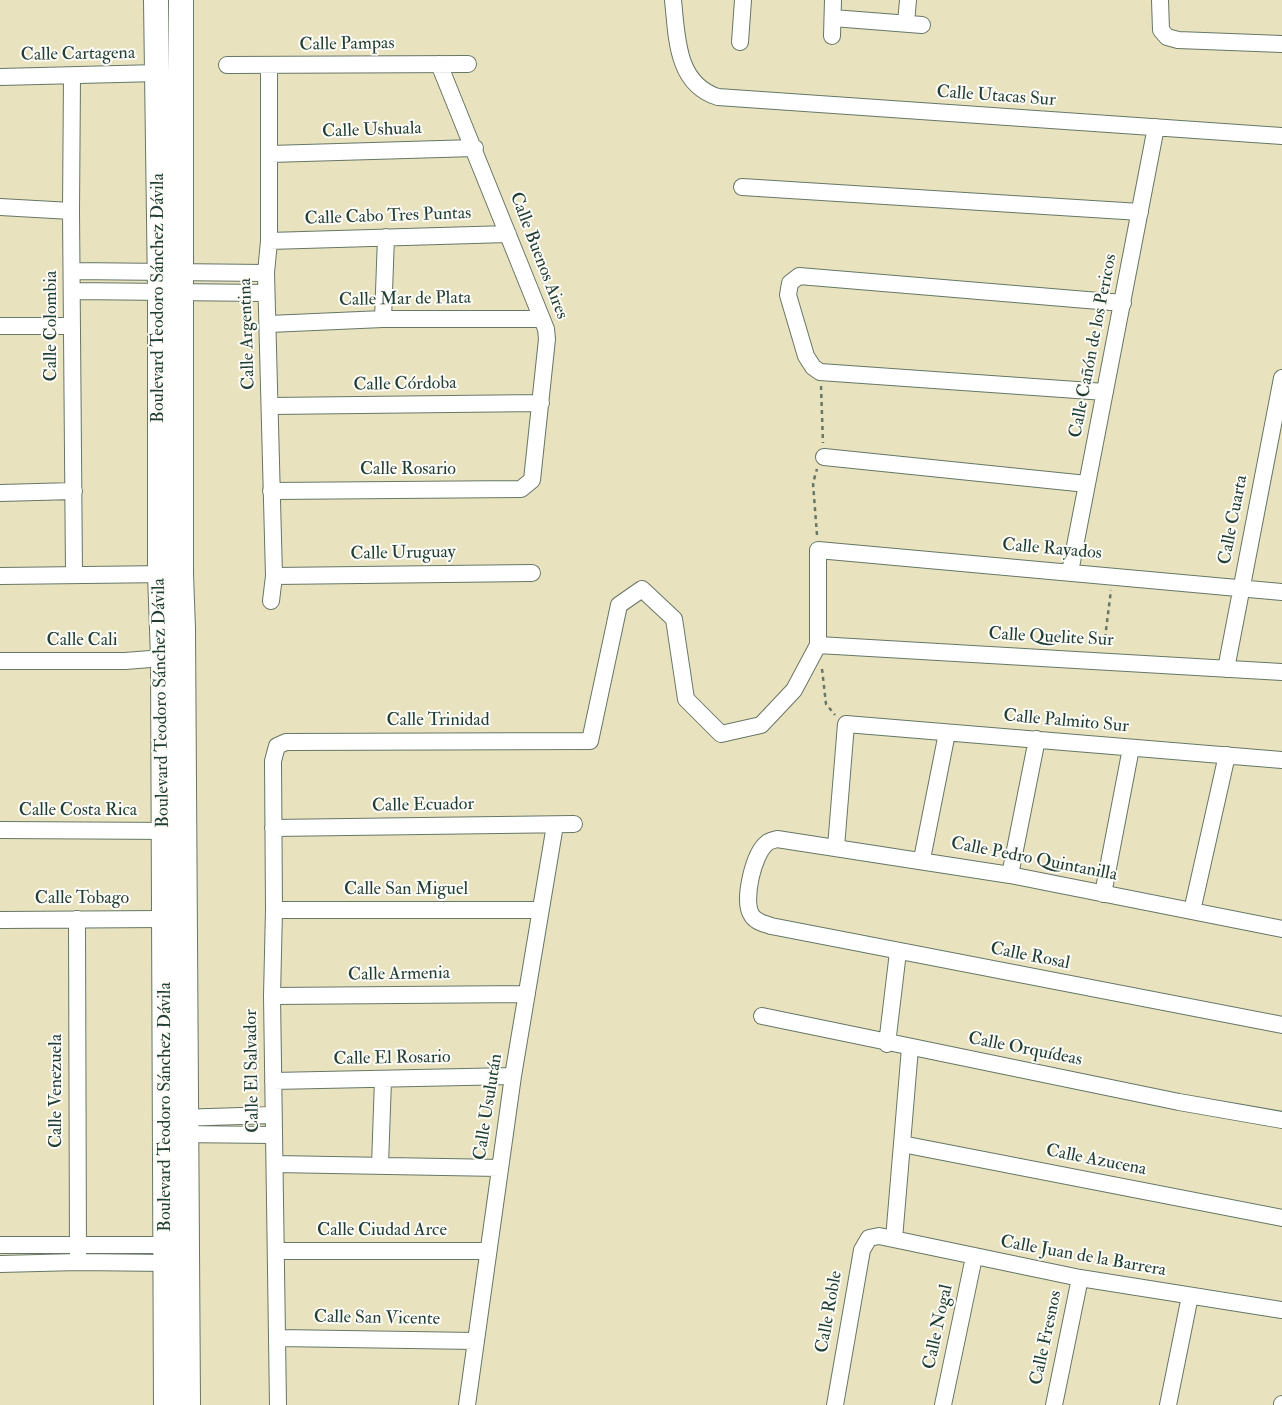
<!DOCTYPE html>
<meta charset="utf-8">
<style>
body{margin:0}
canvas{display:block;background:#e9e2bf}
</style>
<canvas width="1282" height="1405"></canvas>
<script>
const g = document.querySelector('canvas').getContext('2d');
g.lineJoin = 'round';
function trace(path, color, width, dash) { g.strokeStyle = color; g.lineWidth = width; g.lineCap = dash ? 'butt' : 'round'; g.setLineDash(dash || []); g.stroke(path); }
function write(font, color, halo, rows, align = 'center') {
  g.font = font + ' "IM FELL Double Pica",serif'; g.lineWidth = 4; g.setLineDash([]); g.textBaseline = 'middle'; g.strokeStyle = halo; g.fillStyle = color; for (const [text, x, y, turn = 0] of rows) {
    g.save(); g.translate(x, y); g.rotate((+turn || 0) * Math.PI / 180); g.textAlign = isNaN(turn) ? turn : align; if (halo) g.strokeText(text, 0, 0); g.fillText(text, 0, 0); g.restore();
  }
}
const street = new Path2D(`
 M673,0C677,37 676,84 718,97L1282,136
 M1160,0L1161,30L1167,37L1178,40L1282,44
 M833,18L922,25
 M906,23L908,0
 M832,36L833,0
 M740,42L743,0
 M227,65L468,64
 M269,66V241L266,273L274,576L271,601
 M72,76L71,211L74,575
 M0,77L158,73
 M270,154L475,148
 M742,187L1140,212
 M0,207L71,211
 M269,241L508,234
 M72,271L266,273
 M73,291L266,293
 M383,319L386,237
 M269,324L383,319H542
 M0,326H72
 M1105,392L820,372L813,367L806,356L788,295L790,283L799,276L1123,303
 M270,406L541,403
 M824,457L1087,484
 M271,491L521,489L532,480L547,339L546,329L439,64
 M0,493L74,491
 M1070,572L1156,127
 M0,576L169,574
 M274,576L532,573
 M818,645L1282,672
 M0,661H125L163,658
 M1226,669L1282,378
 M273,828L574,824
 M0,830L173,831
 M836,847L846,724L1282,760
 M922,859L947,733
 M1010,875L1037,739
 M1103,894L1131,748
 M274,910H539
 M1192,911L1227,755
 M77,919L78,1262
 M0,920L164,919
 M1282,929L1010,875L777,839C774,840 769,841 767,843C753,854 743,900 751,914C755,922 763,923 771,926L1282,1025
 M272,996L527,994
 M762,1016L1179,1102L1282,1120
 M887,1044L898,952
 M273,1081L513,1076
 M177,1118L273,1115
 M177,1134L273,1135
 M902,1144L1282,1218
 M275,1164L500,1168
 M380,1165L383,1080
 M894,1239L910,1048
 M0,1245H167
 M276,1251H488
 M0,1264L78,1262L166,1263
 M278,1338L476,1341
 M278,1405L272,996L274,910L273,761L277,746L286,742L590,741L619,605L642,589L674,619L686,699L721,734L761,725L794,690L818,645V550L1282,592
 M467,1405L513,1076L555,825
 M835,1405L862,1250L869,1238L879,1236L1080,1278L1282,1310
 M943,1405L974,1257
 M1054,1405L1080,1278
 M1168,1405L1190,1296
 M1282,1405V1404`);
const secondary = new Path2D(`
 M156,0L160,291V574L163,658L166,1405
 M181,0V574L183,629L188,1405`);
trace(street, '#667765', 18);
trace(secondary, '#667765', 26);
trace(new Path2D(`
 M821,386L823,443
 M817,535L813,483L817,469
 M1104,646L1111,590
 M822,669L826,704L835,715`), '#667765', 2.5, [4, 4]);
trace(street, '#fff', 16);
trace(secondary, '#fff', 24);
write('18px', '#1f3d34', '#fdfcf7', [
 ["Calle Pampas",347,45,-1],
 ["Calle Cartagena",78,55,-1],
 ["Calle Utacas Sur",996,97,4],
 ["Calle Ushuala",372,131,-2],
 ["Calle Cabo Tres Puntas",388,217,-2],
 ["Calle Buenos Aires",538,256,69],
 ["Boulevard Teodoro Sánchez Dávila",159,298,-90],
 ["Calle Mar de Plata",405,300,-1],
 ["Calle Colombia",52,326,-90],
 ["Calle Argentina",248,334,-92],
 ["Calle Cañón de los Pericos",1094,346,-79],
 ["Calle Córdoba",405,385,-1],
 ["Calle Rosario",408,470],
 ["Calle Cuarta",1234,520,-79],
 ["Calle Rayados",1052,550,5],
 ["Calle Uruguay",403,554,-1],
 ["Calle Quelite Sur",1051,638,3],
 ["Calle Cali",82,641],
 ["Boulevard Teodoro Sánchez Dávila",162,703,-91],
 ["Calle Trinidad",438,721],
 ["Calle Palmito Sur",1066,722,5],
 ["Calle Ecuador",423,806,-1],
 ["Calle Costa Rica",78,811],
 ["Calle Pedro Quintanilla",1034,860,11],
 ["Calle San Miguel",406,890],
 ["Calle Tobago",82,899],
 ["Calle Rosal",1030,957,11],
 ["Calle Armenia",399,975,-1],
 ["Calle Orquídeas",1025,1050,11],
 ["Calle El Rosario",392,1059,-1],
 ["Calle El Salvador",253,1071,-91],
 ["Calle Venezuela",57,1091,-90],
 ["Boulevard Teodoro Sánchez Dávila",166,1107,-90],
 ["Calle Usulután",489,1107,-81],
 ["Calle Azucena",1096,1161,11],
 ["Calle Ciudad Arce",382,1231],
 ["Calle Juan de la Barrera",1083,1257,10],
 ["Calle Roble",830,1312,-80],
 ["Calle San Vicente",377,1319,1],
 ["Calle Nogal",939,1327,-78],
 ["Calle Fresnos",1047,1338,-78]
]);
</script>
